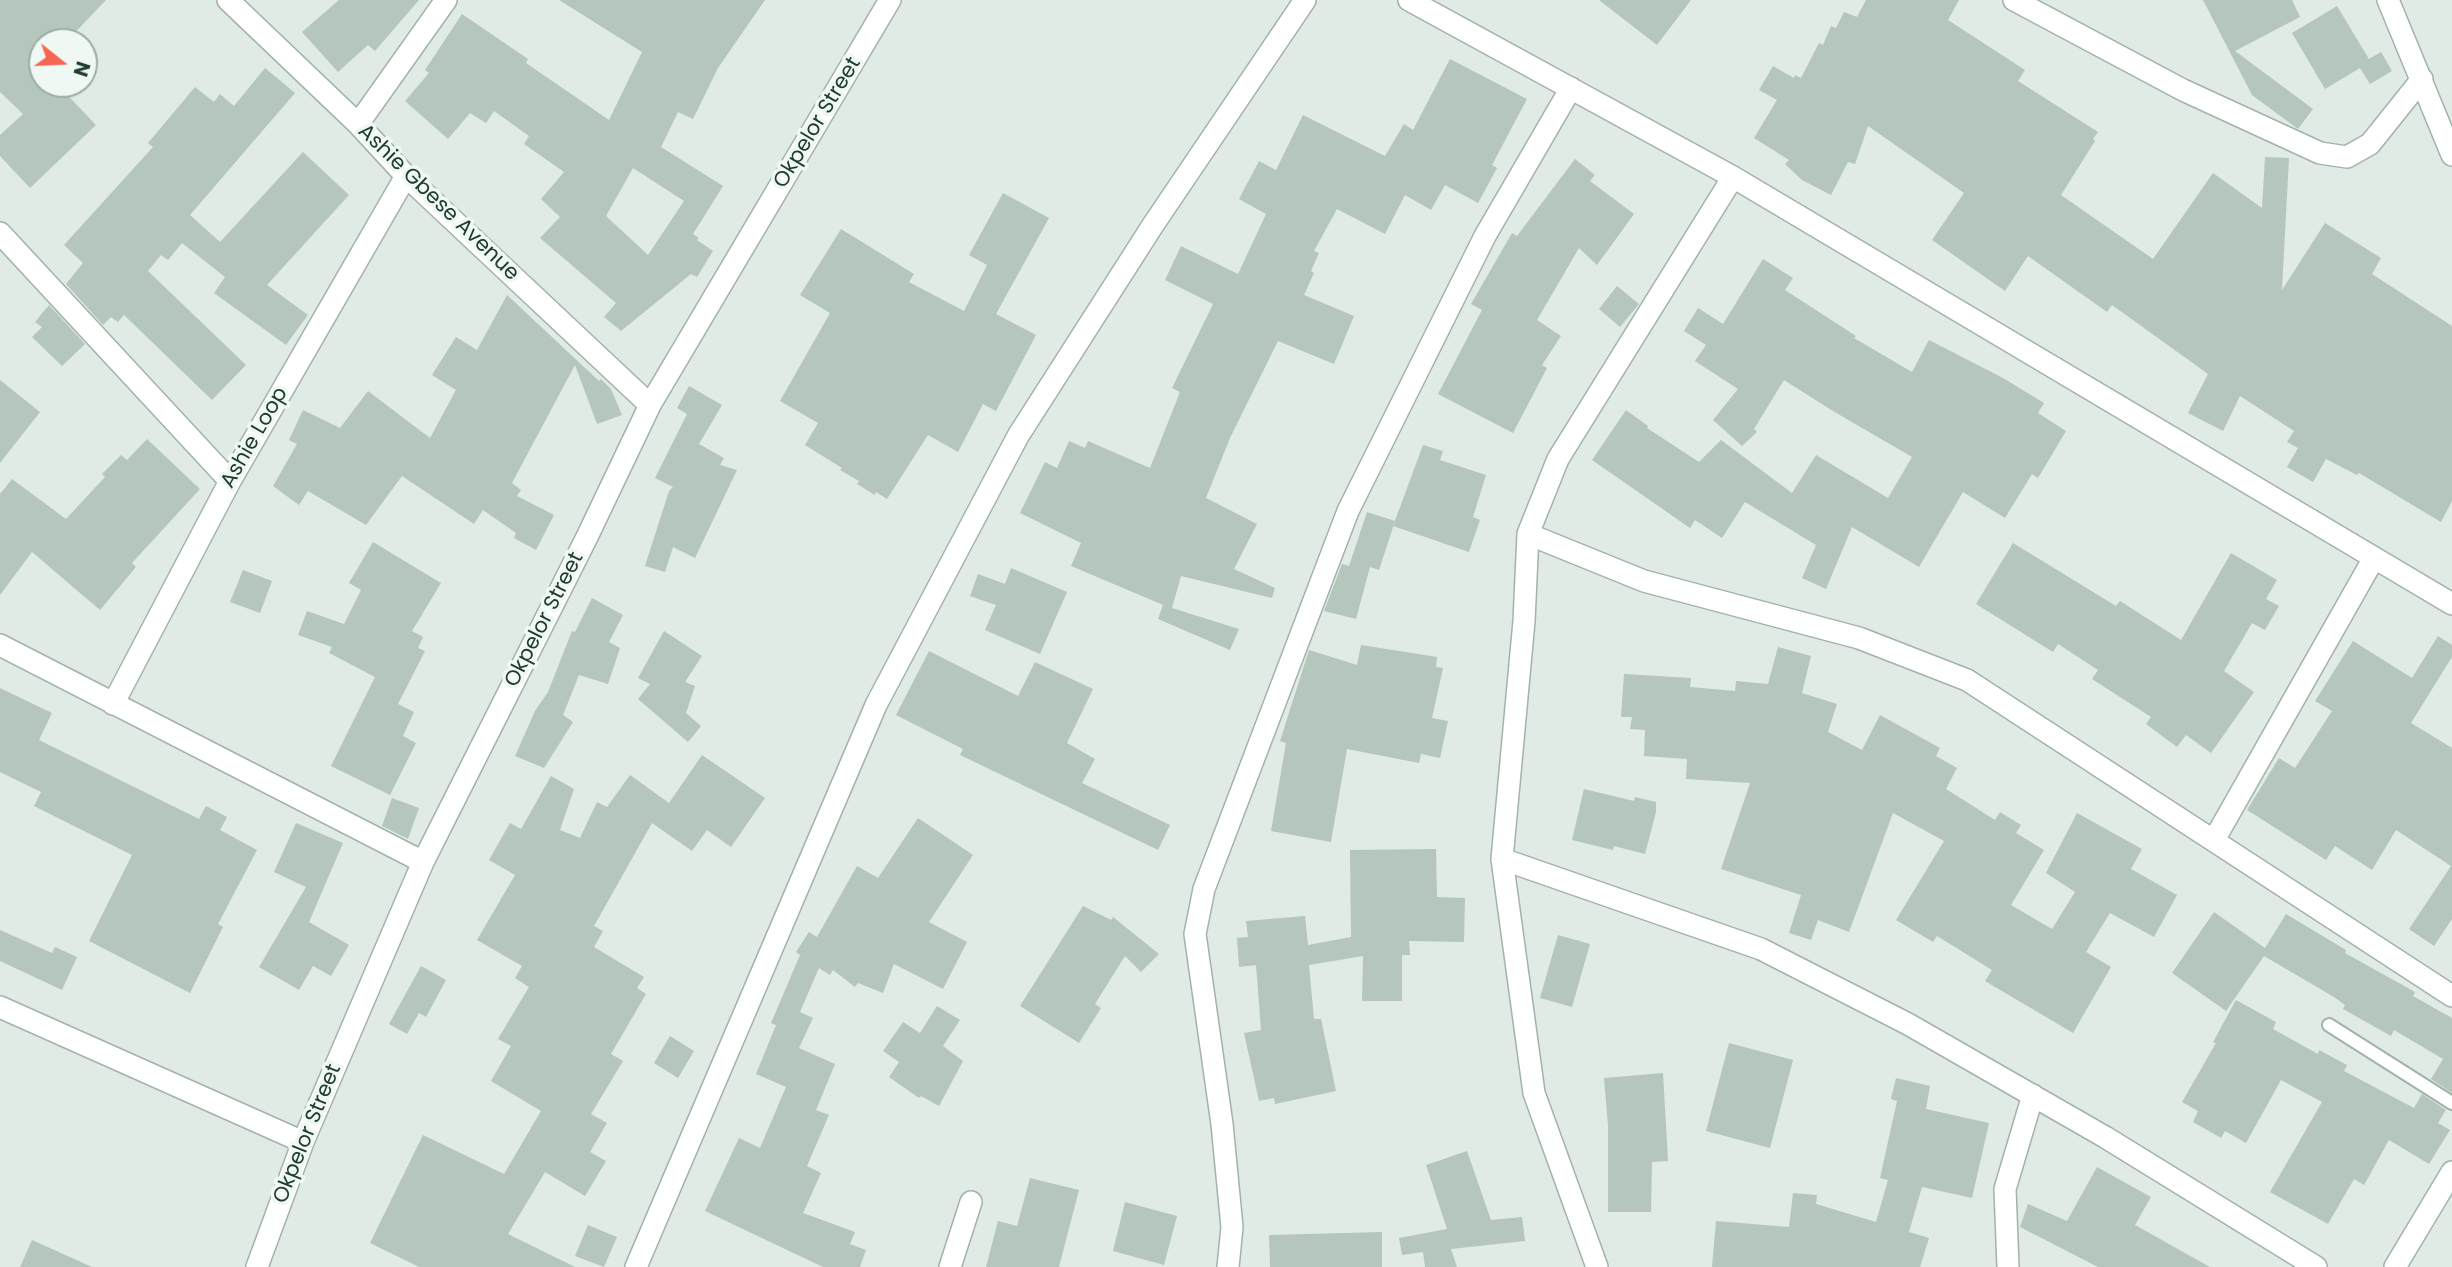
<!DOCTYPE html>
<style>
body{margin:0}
#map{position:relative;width:2452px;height:1267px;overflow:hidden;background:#dfebe4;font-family:Poppins,sans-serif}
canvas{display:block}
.north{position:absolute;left:28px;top:28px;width:70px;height:70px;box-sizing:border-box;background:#f0f8f3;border:2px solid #9dada5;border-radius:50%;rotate:108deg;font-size:19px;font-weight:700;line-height:28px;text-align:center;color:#203c31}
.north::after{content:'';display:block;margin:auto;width:24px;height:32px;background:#f76652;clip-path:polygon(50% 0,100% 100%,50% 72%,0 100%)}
</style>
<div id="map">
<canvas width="2452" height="1267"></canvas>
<div class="north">N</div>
</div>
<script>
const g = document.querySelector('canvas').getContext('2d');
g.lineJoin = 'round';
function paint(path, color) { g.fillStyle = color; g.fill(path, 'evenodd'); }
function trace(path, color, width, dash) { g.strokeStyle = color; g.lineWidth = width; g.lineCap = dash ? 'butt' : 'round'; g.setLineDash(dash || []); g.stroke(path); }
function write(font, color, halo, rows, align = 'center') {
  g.font = font + ' Poppins,sans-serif'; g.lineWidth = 7; g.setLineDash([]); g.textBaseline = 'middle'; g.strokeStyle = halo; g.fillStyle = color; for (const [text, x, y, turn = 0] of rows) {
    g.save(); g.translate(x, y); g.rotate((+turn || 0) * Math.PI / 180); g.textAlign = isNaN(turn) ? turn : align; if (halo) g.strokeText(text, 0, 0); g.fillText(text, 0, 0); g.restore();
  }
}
paint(new Path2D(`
 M0,0H106L66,42H42V84H57L96,125L30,188L0,156V135L23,114L0,92Z
 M339,0H419L375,51L368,45L338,72L302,32Z
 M559,0H765L718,68L693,119L678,112L661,147L723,186L693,234L699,238L697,240L713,251L697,277L691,274L621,331L604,317L616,303L540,238L560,217L541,199L564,172L524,144L529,136L494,111L486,123L470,113L448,139L405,101L429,73L425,70L462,14L528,59L526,63L609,120L642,52ZM633,168L684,201L648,255L606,216Z
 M1599,0H1691L1657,45Z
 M1866,0H1959L1948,20L2025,70L2018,81L2098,132L2093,139L2095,141L2061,195L2153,259L2213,173L2262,208L2265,157L2289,158L2282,290L2325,223L2381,258L2372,274L2452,326V501L2441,522L2359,473L2357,475L2326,459L2313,482L2287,467L2298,448L2287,442L2294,431L2240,396L2223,431L2188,413L2208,374L2112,305L2107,312L2028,256L2005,291L1932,240L1964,193L1868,126L1855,164L1848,162L1831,195L1802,180L1785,164L1789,160L1754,138L1777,100L1759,90L1773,66L1794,78L1795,75L1801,78L1819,43L1823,45L1831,26L1836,28L1844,12L1857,17Z
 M2203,0H2292L2300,17L2235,51L2313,109L2298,129L2252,95Z
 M2337,6L2369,59L2381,52L2392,71L2370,84L2360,68L2325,89L2292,33Z
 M1450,59L1527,99L1492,165L1497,168L1478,203L1445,185L1431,210L1405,195L1385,234L1337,209L1314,251L1319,253L1311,271L1314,273L1304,295L1354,316L1334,364L1278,341L1230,438L1206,498L1257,524L1234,569L1275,588L1272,598L1181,576L1172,608L1239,629L1230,650L1158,619L1163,605L1168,607L1071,566L1081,543L1020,513L1045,462L1057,468L1069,441L1085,448L1088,441L1150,468L1180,392L1172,388L1213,304L1165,280L1181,246L1238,274L1266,214L1239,199L1259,161L1276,170L1303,115L1385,156L1404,124L1413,130Z
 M265,68L295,93L190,215L220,242L303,152L349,195L267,285L308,315L286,345L214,293L225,277L182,243L168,260L161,255L148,271L246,365L212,400L124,315L118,322L111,317L103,325L66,284L83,263L64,245L153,147L148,143L195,87L214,102L220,94L234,106Z
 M1575,159L1595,175L1590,181L1634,214L1597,265L1579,248L1537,320L1561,336L1542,365L1547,368L1513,433L1438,394L1482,310L1471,304L1512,233L1517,236Z
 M1003,193L1049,218L996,314L1036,335L996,411L983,404L958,452L928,435L887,499L876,492L875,495L857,484L859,481L840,470L842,468L805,445L818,423L780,401L830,313L800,295L841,229L914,274L909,282L964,311L987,265L969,255Z
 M1763,259L1793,278L1785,290L1856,336L1854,338L1912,372L1929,340L2003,378L2044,403L2038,413L2066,431L2038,478L2032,474L2005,518L1963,492L1919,567L1852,527L1826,589L1802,578L1816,545L1745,502L1722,538L1695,520L1690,528L1592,460L1626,410L1648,426L1647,428L1699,462L1721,440L1792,493L1816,455L1888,498L1912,457L1833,411L1784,380L1754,429L1757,432L1742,446L1713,420L1738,389L1695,361L1706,345L1684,331L1698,308L1723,324Z
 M1617,286L1639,304L1620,327L1599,309Z
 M507,295L599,381L601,379L611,389L622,415L597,424L575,365L512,483L521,490L517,496L554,515L536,550L514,538L516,533L483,510L474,524L402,476L366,525L308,491L299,505L273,486L297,444L289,440L303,410L340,428L368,391L430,438L456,390L432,375L456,337L477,350Z
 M49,305L85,344L62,366L32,337L42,327L35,322Z
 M0,380L40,412L0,463Z
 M689,386L722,405L699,444L724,458L720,465L737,470L695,558L673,547L665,572L645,566L669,491L673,487L655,478L687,414L677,408Z
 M147,439L200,489L132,563L136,567L100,610L32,552L0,595V494L12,479L66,519L105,477L102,474L121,455L127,460Z
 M1423,445L1443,451L1440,460L1486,475L1473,517L1480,520L1469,552L1393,526Z
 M1367,512L1395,521L1379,570L1370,567L1356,619L1324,611L1342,564L1349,566Z
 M373,542L441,583L412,631L423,637L418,648L425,651L398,704L414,712L403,736L416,743L390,795L331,766L375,677L329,653L332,647L298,635L307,611L344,624L361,590L349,583Z
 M2013,543L2116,606L2120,601L2181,640L2231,553L2277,580L2266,599L2279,606L2265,630L2252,623L2224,671L2254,692L2211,753L2186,735L2177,747L2146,724L2151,717L2092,679L2098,670L2058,644L2053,652L1976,604Z
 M1011,568L1067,592L1040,654L985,630L996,605L970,596L978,574L1005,584Z
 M243,570L272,581L260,613L230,602Z
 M592,598L623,615L609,642L620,648L608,684L579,675L563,715L573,722L544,768L515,756L535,711L548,692L572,631L575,632Z
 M664,631L702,656L685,682L695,686L686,713L701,726L688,742L638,699L650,684L638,678Z
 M2438,636L2452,645V657L2411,723L2452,748V919L2434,946L2409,929L2451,866L2396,830L2372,870L2335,846L2326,860L2247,810L2279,758L2295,768L2332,711L2315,701L2353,641L2412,678Z
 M1361,645L1437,657L1436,667L1443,668L1432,718L1448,721L1440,758L1421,754L1419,763L1347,749L1331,842L1271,831L1286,743L1280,741L1309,650L1357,665Z
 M1778,647L1811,656L1802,693L1837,704L1828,732L1862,750L1880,715L1940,748L1936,756L1957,768L1946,789L1995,820L2000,812L2021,825L2016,833L2044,850L2011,905L2052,929L2075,892L2046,873L2077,813L2142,849L2131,869L2177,895L2154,937L2110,913L2086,952L2111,967L2073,1033L1985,981L1992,970L1937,936L1933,942L1896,920L1944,841L1893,813L1849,932L1818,920L1811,940L1789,933L1801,895L1721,869L1750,783L1686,779L1687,759L1644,756L1645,730L1630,729L1632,717H1621L1624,674L1691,678L1690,687L1735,691L1736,681L1768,684Z
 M929,651L1018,696L1035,662L1093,689L1067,743L1095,759L1082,783L1170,825L1158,850L960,755L963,749L896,715Z
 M0,688L52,713L39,740L199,819L206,806L227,817L220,830L257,850L218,924L223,927L190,993L89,941L132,855L34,806L41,792L0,772Z
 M702,755L765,798L731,847L707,830L692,851L652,823L594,926L603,931L594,947L644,977L637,988L646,994L611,1054L623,1061L591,1114L607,1123L590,1152L606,1161L585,1196L545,1172L508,1234L575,1267H419L370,1243L423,1135L504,1174L541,1111L491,1081L511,1046L498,1039L529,987L515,978L522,966L477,940L515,875L489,860L510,823L521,829L551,776L574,789L560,830L580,838L597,802L607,807L630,775L669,803Z
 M1584,789L1634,801L1635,797L1656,802V812L1645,854L1614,846L1613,850L1572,840Z
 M392,798L419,808L408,839L382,826Z
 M918,818L973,855L929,922L967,942L943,989L894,964L883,993L858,983L855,987L833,970L830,975L819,968L800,1012L813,1018L799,1048L835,1064L816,1110L829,1115L807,1166L821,1173L803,1213L855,1232L850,1244L866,1250L860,1267H823L705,1211L739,1138L760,1148L786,1087L756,1074L776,1025L771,1023L800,955L796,952L809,932L817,937L857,866L878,878Z
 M296,823L343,843L309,922L349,945L331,976L313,966L299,990L259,967L306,887L274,872Z
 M1436,849L1437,897L1465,898L1464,942L1409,941L1410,955H1402V1001H1362L1363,956L1309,965L1314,1019H1321L1336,1091L1275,1104L1274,1098L1259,1101L1244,1033L1261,1030L1256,965L1239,967L1237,938L1248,937L1246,921L1305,916L1308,945L1351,937L1350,850Z
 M1083,906L1111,920L1113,917L1159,954L1141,972L1125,956L1095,1004L1101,1008L1079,1043L1020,1006Z
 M2214,912L2265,948L2286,914L2346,950L2345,953L2415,992L2413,996L2452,1018V1093L2431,1079L2443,1059L2394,1030L2391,1036L2343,1009L2345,1005L2334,997L2264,956L2226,1011L2172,973Z
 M0,930L52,953L55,947L77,957L62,990L0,961Z
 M1558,935L1590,944L1572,1007L1540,998Z
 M421,966L446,980L426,1017L419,1013L407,1034L389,1024Z
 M2236,1000L2276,1022L2273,1029L2318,1054L2319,1050L2347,1065L2344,1071L2414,1108L2422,1094L2446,1110L2438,1123L2450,1130L2429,1164L2389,1140L2364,1185L2354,1179L2328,1224L2270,1192L2322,1102L2281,1080L2246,1143L2225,1131L2221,1138L2193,1122L2198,1111L2182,1102L2216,1043L2213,1042Z
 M937,1006L960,1020L943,1046L963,1061L939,1106L921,1096L919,1098L889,1077L899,1062L883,1051L903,1022L920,1033Z
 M670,1036L694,1051L678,1078L654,1063Z
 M1729,1043L1793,1060L1770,1148L1706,1131Z
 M1663,1073L1668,1161L1652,1162L1651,1212H1608V1125L1604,1078Z
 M1896,1078L1930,1086L1926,1109L1989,1123L1972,1198L1922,1187L1909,1232L1929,1238L1920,1267H1712L1716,1221L1789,1227L1793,1193L1817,1195L1816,1204L1876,1222L1888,1180L1880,1178L1897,1101L1891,1099Z
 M1467,1151L1491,1220L1522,1217L1525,1241L1451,1249L1457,1267H1425L1423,1252L1402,1255L1399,1238L1447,1229L1426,1165Z
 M2097,1167L2151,1197L2135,1225L2210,1267H2098L2020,1227L2028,1204L2067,1221Z
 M1030,1178L1079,1190L1059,1267H986L998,1221L1017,1226Z
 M1125,1202L1177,1216L1164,1265L1113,1251Z
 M588,1225L617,1237L604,1267L575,1256Z
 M1382,1232V1267H1270L1269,1235Z
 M32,1240L92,1267H20Z`), '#b5c6bd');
const lane = new Path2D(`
 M2329,1025L2452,1103`);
const street = new Path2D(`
 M228,0L358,124L406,176L650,405
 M1409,0L1733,177L2452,604
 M2014,0L2183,90L2320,153L2347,157L2370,144L2422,79
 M2388,0L2452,155
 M358,124L446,0
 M0,233L230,481
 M1528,534L1644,581L1859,638L1967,680L2452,996
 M0,645L423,862
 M113,704L230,481L406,176
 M2214,840L2374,558
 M1502,859L1761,949L1908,1024L2105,1137L2316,1267
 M0,1007L303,1142
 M257,1267L303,1142L423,862L587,537L650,405L890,0
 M636,1267L876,705L1018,436L1153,225L1305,0
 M950,1267L971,1202
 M1228,1267L1232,1227L1222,1124L1195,934L1204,889L1348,511L1485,236L1571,88
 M1597,1267L1534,1093L1502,859L1524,621L1528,534L1558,459L1733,177
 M2008,1267L2005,1189L2033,1095
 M2395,1267L2452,1172`);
trace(lane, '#a2b3ab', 16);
trace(street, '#a2b3ab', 24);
trace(lane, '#fff', 12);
trace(street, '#fff', 21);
write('21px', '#203c31', '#f0f8f3', [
 ["Okpelor Street",818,123,-59],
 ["Ashie Gbese Avenue",438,203,44],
 ["Ashie Loop",255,438,-60],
 ["Okpelor Street",545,620,-63],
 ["Okpelor Street",308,1134,-68]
]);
</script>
